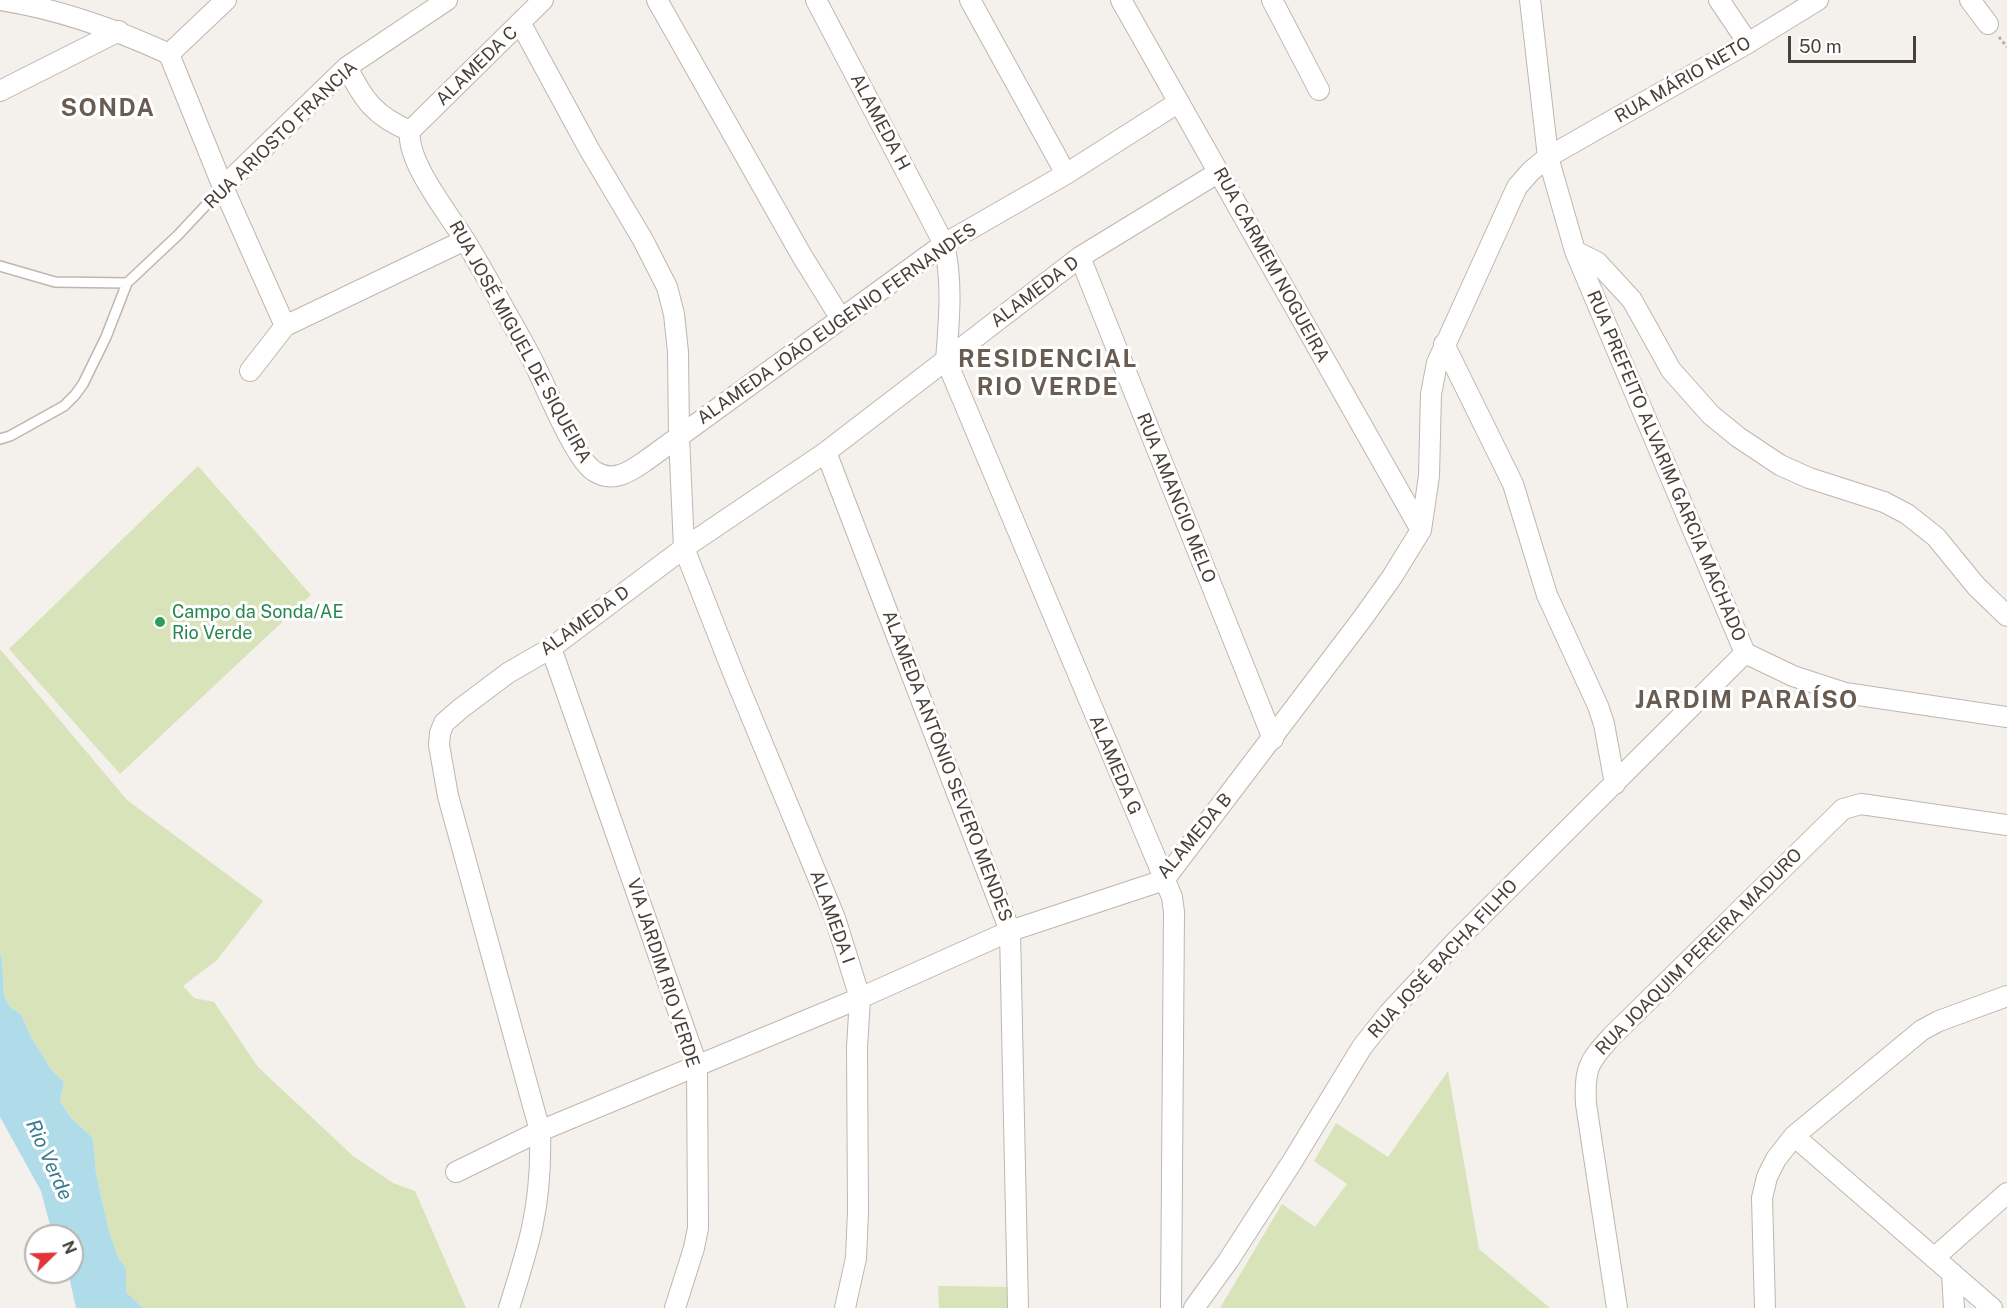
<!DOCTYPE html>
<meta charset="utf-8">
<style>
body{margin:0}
#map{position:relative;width:2007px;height:1308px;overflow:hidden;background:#f4f0ec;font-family:"Public Sans",sans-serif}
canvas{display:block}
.north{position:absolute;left:24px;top:1224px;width:60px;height:60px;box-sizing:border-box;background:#fff;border:2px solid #b6b3b0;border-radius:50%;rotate:67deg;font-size:16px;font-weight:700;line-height:24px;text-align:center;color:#48403a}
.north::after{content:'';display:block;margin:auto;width:21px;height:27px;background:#e2353a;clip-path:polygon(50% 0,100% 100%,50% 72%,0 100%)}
.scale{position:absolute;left:1788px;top:36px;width:128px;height:27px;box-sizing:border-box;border:3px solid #48403a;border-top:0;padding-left:8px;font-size:18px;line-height:21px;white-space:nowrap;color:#48403a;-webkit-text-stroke:4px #fff;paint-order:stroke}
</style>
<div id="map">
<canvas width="2007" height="1308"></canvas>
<div class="north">N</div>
<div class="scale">50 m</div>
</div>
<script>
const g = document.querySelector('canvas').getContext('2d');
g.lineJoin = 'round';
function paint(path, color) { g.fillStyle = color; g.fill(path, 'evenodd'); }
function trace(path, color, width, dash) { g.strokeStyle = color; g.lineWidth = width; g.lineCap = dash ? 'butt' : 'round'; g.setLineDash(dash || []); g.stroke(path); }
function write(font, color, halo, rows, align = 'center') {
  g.font = font + ' "Public Sans",sans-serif'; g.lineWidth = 6; g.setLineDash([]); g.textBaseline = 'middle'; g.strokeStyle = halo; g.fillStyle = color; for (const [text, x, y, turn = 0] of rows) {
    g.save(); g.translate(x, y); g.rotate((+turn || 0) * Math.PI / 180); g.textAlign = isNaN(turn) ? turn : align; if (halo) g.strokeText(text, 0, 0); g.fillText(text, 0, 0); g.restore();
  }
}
paint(new Path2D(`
 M198,466L311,595L120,774L9,649Z
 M0,649L127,800L263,901L217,960L183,986L194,998L214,1002L258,1067L353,1156L393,1183L415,1191L466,1308H143L126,1292V1268L119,1259L109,1231L96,1173L93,1138L71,1118L60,1101L64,1082L51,1069L31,1037L21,1014L10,1007L4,995L2,958L0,954Z
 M1448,1071L1479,1249L1550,1308H1220L1282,1204L1315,1227L1347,1184L1314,1161L1336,1123L1388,1157Z
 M938,1286L1011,1287L1010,1308H939Z`), '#d8e3b9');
paint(new Path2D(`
 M0,954L2,958L4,995L10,1007L21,1014L31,1037L51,1069L64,1082L60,1101L71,1118L93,1138L96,1173L109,1231L119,1259L126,1268V1292L143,1308H76L68,1272H72V1236H57L50,1225L41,1191L0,1117Z`), '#b0dce9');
const lane = new Path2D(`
 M0,266L55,282L127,283
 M0,439L10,436L64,406L75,395L83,384L106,337L127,283L178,235L223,187`);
const street = new Path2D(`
 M0,0C58,9 115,29 169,54L223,187L285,326
 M657,0L802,256L841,319
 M816,0L944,244C953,283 949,321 946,360L1172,897L1174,912L1171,1308
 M970,0L1066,174
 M1121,0L1421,530
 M1272,0L1319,90
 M1530,0L1548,157L1575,251L1745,653L1793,676L1845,693L2007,717
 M1719,0L1748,43
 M1970,0L1988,24
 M521,24L589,149L643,240L667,287L674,314L678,352L679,436L684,548L734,675L835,918L860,998L857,1047L858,1211L856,1258L845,1308
 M169,54L226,0
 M347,67C364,101 375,116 410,131
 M0,91L119,31
 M410,131C406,161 448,213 464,239C474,255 483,271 492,287C506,313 521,338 534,363C546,387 575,459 594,471C612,483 628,473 644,462L944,244L1066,174L1179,102
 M410,131L543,0
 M223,187L347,67L447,0
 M1575,251L1597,262L1632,300L1671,370L1711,415L1738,437L1780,465L1809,478L1884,502L1907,514L1936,537L1976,586L2007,616
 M1080,257L1273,739
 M1444,344L1513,484L1547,595L1598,706L1604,724L1615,784
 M250,371L285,326L465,240
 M826,452L1010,931L1018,1308
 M551,648L697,1065L698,1228L694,1248L675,1308
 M1794,1136L1992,1308
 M456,1172L540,1131L860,998L1010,931L1164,880L1362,619L1392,577L1421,530L1429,476L1431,394L1437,363L1517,187L1531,171L1548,157L1748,43L1818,0
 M1934,1258L2007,1193
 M1952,1273L1954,1308
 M509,1308C517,1282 526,1255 532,1228C539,1196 541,1164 540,1131L448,796L439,745L440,733L444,723L460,709L508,673L551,648L684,548L826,452L1080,257L1219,172
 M1194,1308L1228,1261L1292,1162L1362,1047L1389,1013L1456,941L1745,653
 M1617,1308L1586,1104C1584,1069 1588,1062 1612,1036L1843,809L1861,804L2007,825
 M1765,1308L1762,1198L1767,1177L1776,1159L1794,1136L1922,1030L1939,1021L2007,996`);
trace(lane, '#bfb6af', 12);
trace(street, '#bfb6af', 22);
trace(new Path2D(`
 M1999,37L2007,47`), '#bfafa2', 3, [3, 3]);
trace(lane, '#fff', 9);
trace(street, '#fff', 20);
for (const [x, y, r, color] of [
 [160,622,6,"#2e9e5b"]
]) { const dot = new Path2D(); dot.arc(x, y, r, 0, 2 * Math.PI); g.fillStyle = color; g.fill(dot); trace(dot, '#fff', 2); }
write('18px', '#48403a', '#fff', [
 ["ALAMEDA C",477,66,-44],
 ["RUA MÁRIO NETO",1683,80,-30],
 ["ALAMEDA H",880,122,62],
 ["RUA ARIOSTO FRANCIA",281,135,-44],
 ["RUA CARMEM NOGUEIRA",1271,265,61],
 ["ALAMEDA D",1035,292,-37],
 ["ALAMEDA JOÃO EUGENIO FERNANDES",837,324,-35],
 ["RUA JOSÉ MIGUEL DE SIQUEIRA",520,342,61],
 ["RUA PREFEITO ALVARIM GARCIA MACHADO",1666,466,67],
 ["RUA AMANCIO MELO",1176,498,68],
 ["ALAMEDA D",585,621,-36],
 ["ALAMEDA G",1115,765,67],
 ["ALAMEDA ANTÔNIO SEVERO MENDES",947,766,69],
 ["ALAMEDA B",1195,836,-50],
 ["ALAMEDA I",832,917,70],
 ["RUA JOAQUIM PEREIRA MADURO",1699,952,-45],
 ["RUA JOSÉ BACHA FILHO",1443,959,-47],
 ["VIA JARDIM RIO VERDE",663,973,72]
]);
write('18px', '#27864d', '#fff', [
 ["Campo da Sonda/AE",172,612],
 ["Rio Verde",172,633]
], 'left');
write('italic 20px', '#387b91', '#fff', [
 ["Rio Verde",49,1160,66]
]);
g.letterSpacing = '1.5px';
write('bold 24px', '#695c52', '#fff', [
 ["SONDA",108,109],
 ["RESIDENCIAL",1048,360],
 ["RIO VERDE",1048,388],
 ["JARDIM PARAÍSO",1747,701]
]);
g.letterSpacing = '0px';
</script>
